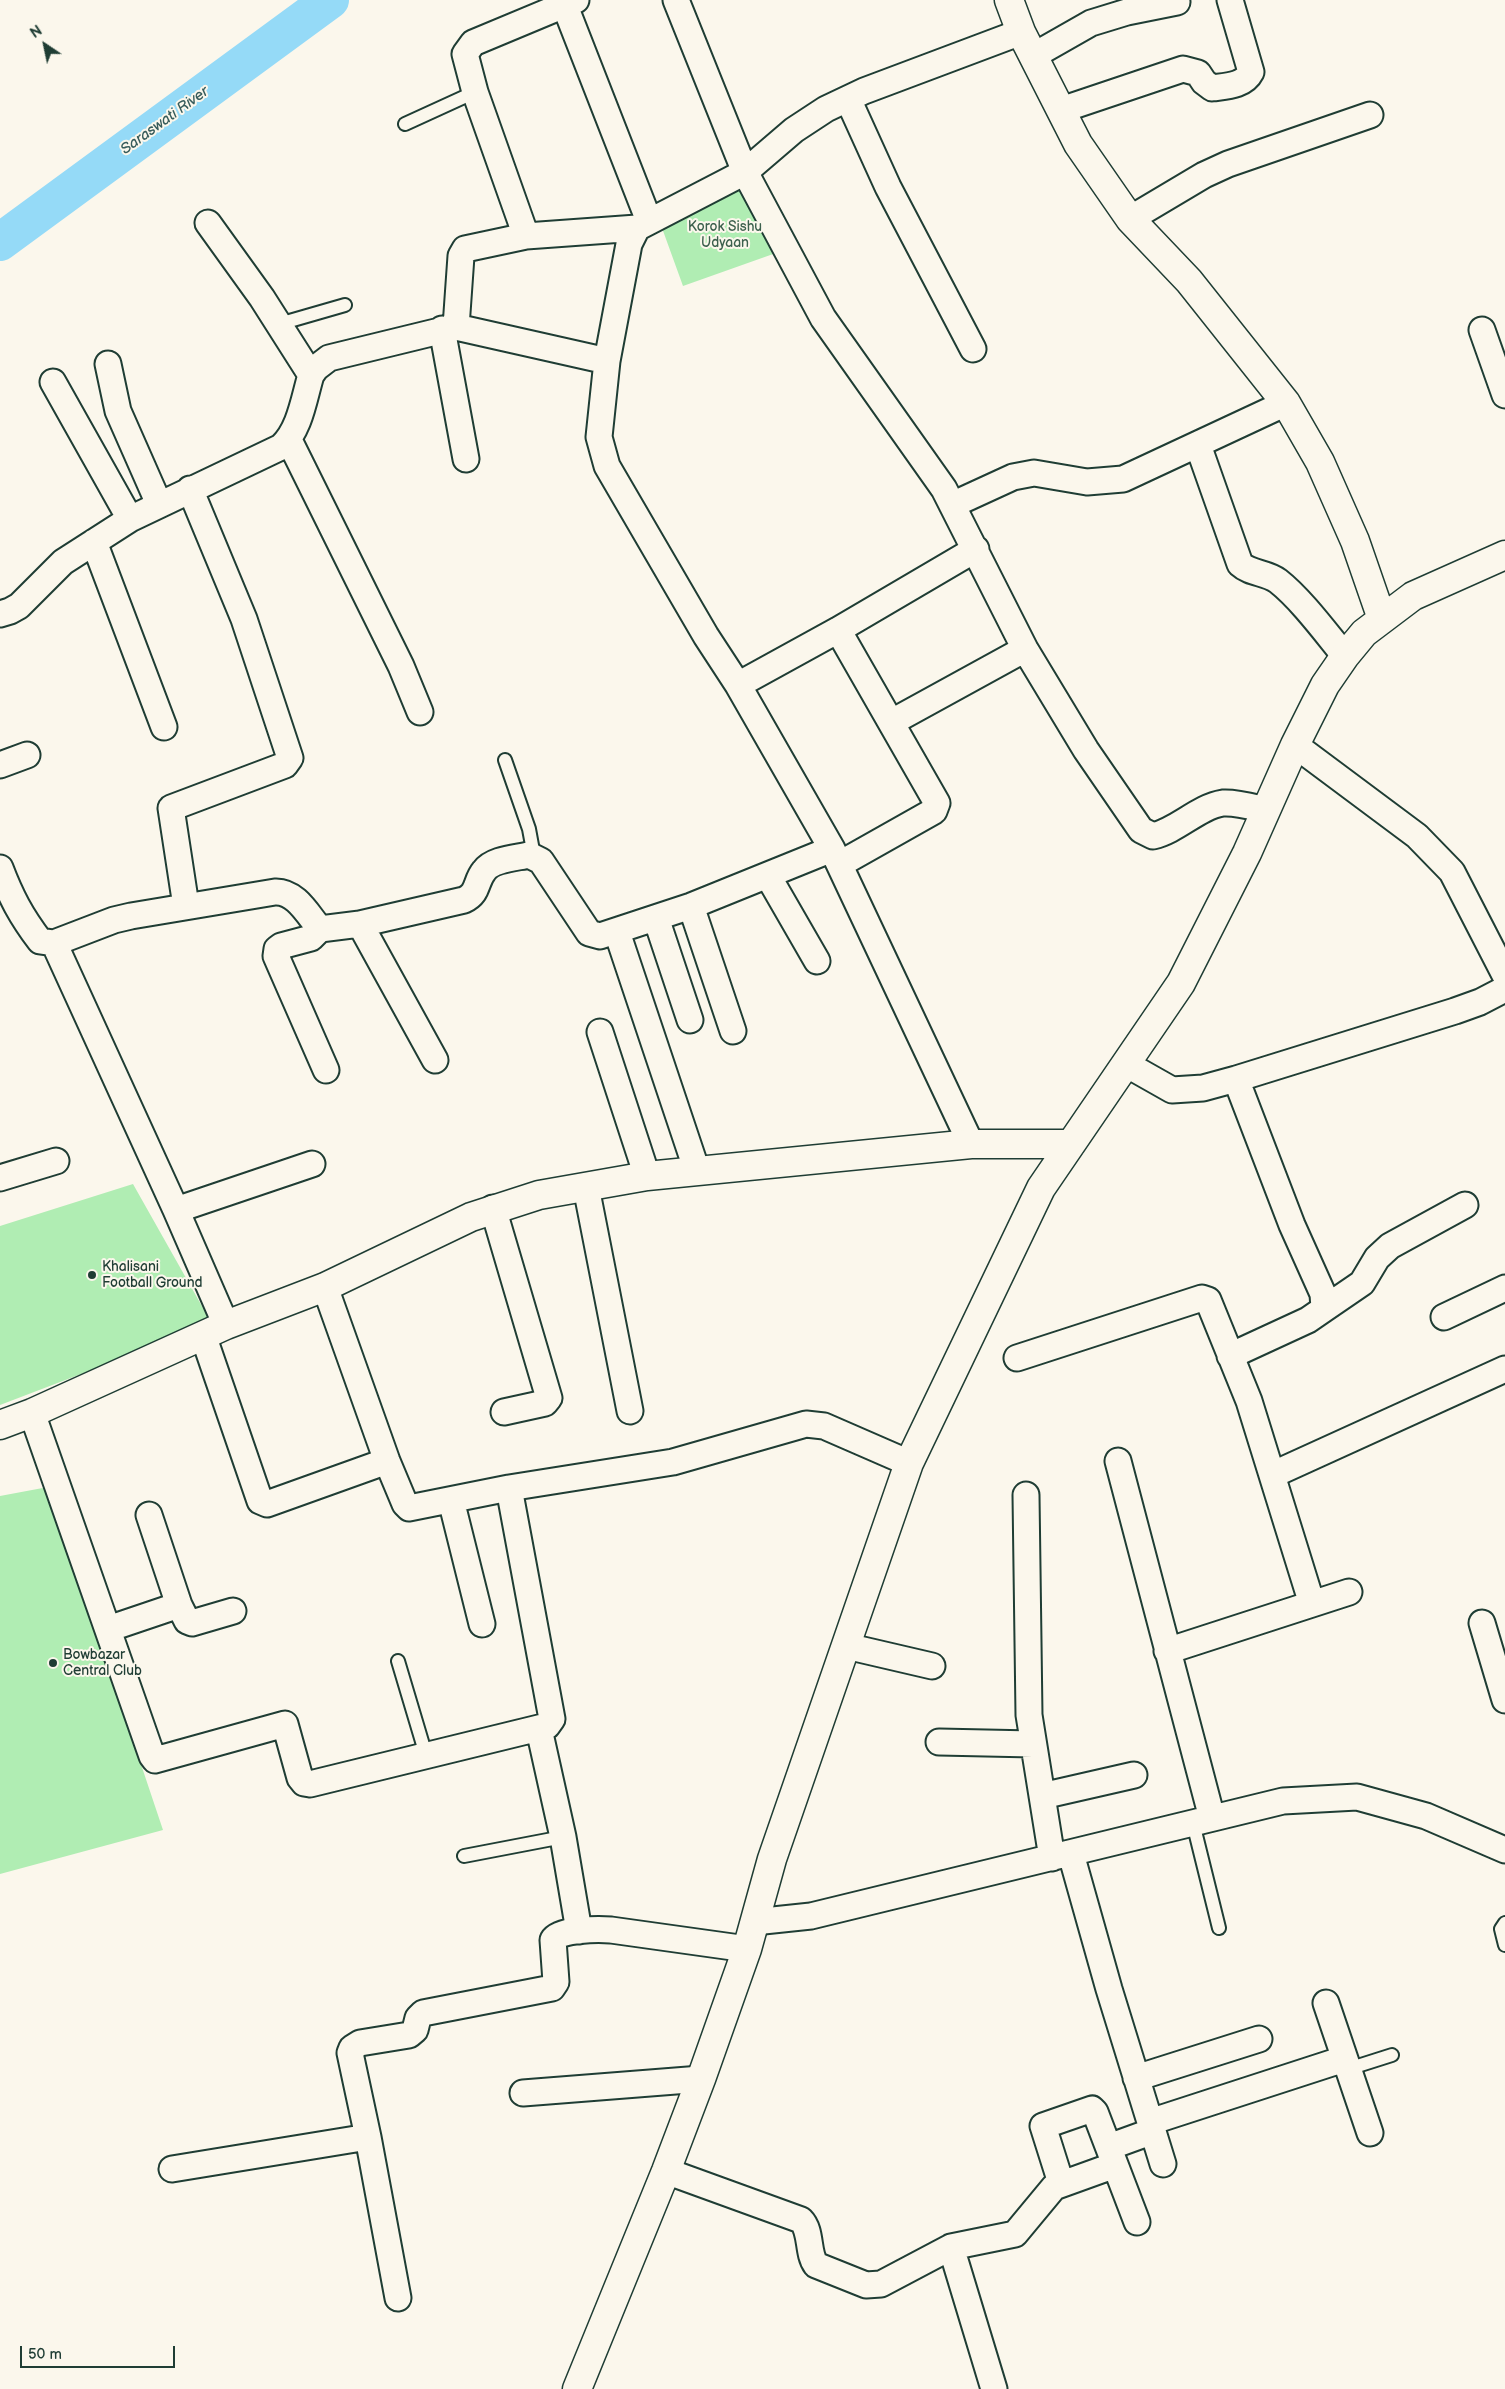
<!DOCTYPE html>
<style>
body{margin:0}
#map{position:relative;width:1505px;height:2389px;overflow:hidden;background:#fbf7ec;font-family:"Balsamiq Sans",sans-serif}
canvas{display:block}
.north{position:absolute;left:20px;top:20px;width:50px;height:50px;-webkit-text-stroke:4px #fbf7ec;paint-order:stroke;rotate:326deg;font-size:14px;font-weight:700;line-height:20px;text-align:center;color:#1f3d34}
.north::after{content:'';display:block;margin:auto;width:18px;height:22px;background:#1f3d34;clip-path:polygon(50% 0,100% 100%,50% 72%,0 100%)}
.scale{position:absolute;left:20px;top:2346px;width:155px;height:22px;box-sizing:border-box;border:2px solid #1f3d34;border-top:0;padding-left:6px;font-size:15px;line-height:18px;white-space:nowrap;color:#1f3d34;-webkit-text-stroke:4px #fbf7ec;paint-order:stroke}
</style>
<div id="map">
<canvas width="1505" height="2389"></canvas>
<div class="north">N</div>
<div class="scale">50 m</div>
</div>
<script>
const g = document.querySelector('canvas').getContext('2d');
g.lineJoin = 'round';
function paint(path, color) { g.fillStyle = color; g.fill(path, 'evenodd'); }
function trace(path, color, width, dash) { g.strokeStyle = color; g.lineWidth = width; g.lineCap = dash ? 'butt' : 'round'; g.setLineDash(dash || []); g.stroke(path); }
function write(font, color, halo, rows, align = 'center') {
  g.font = font + ' "Balsamiq Sans",sans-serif'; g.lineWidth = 4; g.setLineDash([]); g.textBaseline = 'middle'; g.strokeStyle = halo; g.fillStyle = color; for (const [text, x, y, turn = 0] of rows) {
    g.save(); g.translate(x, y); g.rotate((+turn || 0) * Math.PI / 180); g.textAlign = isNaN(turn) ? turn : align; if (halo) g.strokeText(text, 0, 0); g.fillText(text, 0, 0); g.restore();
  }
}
paint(new Path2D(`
 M742,189L776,253L683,286L662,228Z
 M133,1184L212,1324L0,1405V1226Z
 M48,1487L163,1830L0,1874V1496Z`), '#b0edb3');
trace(new Path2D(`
 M0,242L330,0`), '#95daf7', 38);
const lane = new Path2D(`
 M405,124L475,92
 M279,324L345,305
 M505,760L529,829L534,856
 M398,1661L426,1755
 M1193,1823L1219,1928
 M464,1856L563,1837
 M1505,1923L1501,1929L1505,1945
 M1348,2069L1392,2055`);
const street = new Path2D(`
 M676,0L745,172L823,318L944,489L1025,649L1086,750L1141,830L1153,836C1178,830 1198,807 1223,803C1236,802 1253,807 1266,810
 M565,6L649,221
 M1033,56L1091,23L1127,12L1177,2
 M848,99L888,187L973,349
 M1061,110L1183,69L1198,73L1204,82L1212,88C1226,86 1244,86 1251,72L1230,0
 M1130,219L1204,175L1228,164L1370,115
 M208,223L262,298L311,375
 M526,236L475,92L465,54L473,43L576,0
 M456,327L461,256L465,249L526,236L637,228
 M442,329L466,459
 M1482,330L1505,395
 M108,364L118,411L159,504
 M53,382L130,519
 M289,440L401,666L420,712
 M1198,445L1240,564C1251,574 1266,572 1278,581C1301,599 1326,633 1345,656
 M952,505L1013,477L1034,473L1087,482L1123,479L1286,403
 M94,542L164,727
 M0,614L10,611L19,606L63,562L130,519L281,447C300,430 304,398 311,375L316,368L329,358L456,327L607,361
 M838,630L937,803L934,811L840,864
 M738,685L838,630L976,549
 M892,722L1025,649
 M1295,745L1417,836L1452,872L1505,975
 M0,765L27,755
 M0,868C11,897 21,916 40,941L54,943L114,920L131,916L275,892C296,891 308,915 320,929L360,924L464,900C479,893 475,882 484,871C492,859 516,858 529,855L541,861L589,933L600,936L691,906L832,849
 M768,876L817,961
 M186,906L171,808L285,765L290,758L244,619L190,489
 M691,906L733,1031
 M656,918L690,1020
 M360,924L435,1060
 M320,929L311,938L281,946L277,949L276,956L326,1070
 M617,932L697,1171
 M54,943L176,1210L226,1325
 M600,1032L647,1176
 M1126,1064L1172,1090L1203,1088L1236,1079L1455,1011L1480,1002L1505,989
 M971,1144L832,849L738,685L706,636L607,466L599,437L607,361L629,244L637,228L745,172L794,130L826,109L864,91L1021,32
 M0,1178L56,1161
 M586,1187L630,1411
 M493,1208L549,1398L545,1403L504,1412
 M176,1210L312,1164
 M325,1287L387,1461L405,1504L409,1508L509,1488L673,1462L806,1424L824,1426L909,1463
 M1324,1309L1362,1283L1377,1258L1390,1246L1465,1205
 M1444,1317L1505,1288
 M203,1335L260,1501L267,1504L387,1461
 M1230,1356L1308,1320L1324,1309L1323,1294L1292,1225L1236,1079
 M1017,1358L1202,1298L1208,1300L1249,1401L1312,1604
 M32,1413L152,1756L155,1760L285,1724L300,1778L304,1783L310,1784L547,1726L552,1719L509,1488
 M1118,1461L1212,1818
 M1272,1475L1505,1369
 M1026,1495L1029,1715L1052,1858
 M451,1500L482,1624
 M149,1515L179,1605L187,1621L192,1623L233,1611
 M1482,1623L1505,1700
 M108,1629L179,1605
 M846,1646L932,1666
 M1167,1651L1349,1592
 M539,1729L563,1837L579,1931
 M939,1742L1033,1744
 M1042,1796L1134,1775
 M1071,1854L1109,1989L1163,2164
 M754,1922L811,1916L1283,1801L1357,1797L1426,1816L1505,1850
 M1326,2003L1370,2133
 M1136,2078L1259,2039
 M523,2093L701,2079
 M1150,2122L1344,2059
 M1109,2147L1153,2131
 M172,2169L368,2137
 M666,2171L801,2220C812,2231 807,2253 816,2265L866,2285L881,2284L951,2247L1015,2234L1054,2187L1115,2165
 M1061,2183L1043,2126L1092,2109L1095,2112L1137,2222
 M951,2247L994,2389
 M398,2298L368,2137L350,2053L352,2048L360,2043L409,2035L415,2030L418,2018L423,2013L552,1988L556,1982L553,1940C559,1929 599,1929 611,1930L747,1949`);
const secondary = new Path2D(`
 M1009,0L1021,32L1078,144L1130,219L1189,281L1286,403L1320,462L1355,541L1382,619
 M0,1425L32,1413L226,1325L325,1287L471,1217L539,1195L647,1176L971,1144H1071
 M577,2389L666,2171L701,2079L747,1949L772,1859L909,1463L1041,1188L1181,983L1247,853L1295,745L1325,685L1345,656L1364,633L1413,596L1505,555`);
trace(lane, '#1f3d34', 16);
trace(street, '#1f3d34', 29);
trace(secondary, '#1f3d34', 31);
trace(lane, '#fbf7ec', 12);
trace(street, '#fbf7ec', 25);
trace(secondary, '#fbf7ec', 28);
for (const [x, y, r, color] of [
 [92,1275,5,"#1f3d34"],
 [53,1663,5,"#1f3d34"]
]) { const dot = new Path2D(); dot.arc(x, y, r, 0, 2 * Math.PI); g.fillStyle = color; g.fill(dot); trace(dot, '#fbf7ec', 2); }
write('14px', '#3c604d', '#fbf7ec', [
 ["Korok Sishu",725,227],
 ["Udyaan",725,243]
]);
write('14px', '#1f3d34', '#fbf7ec', [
 ["Khalisani",102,1267],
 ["Football Ground",102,1283],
 ["Bowbazar",63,1655],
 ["Central Club",63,1671]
], 'left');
write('italic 15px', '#375c5b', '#fbf7ec', [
 ["Saraswati River",165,121,-36]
]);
</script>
